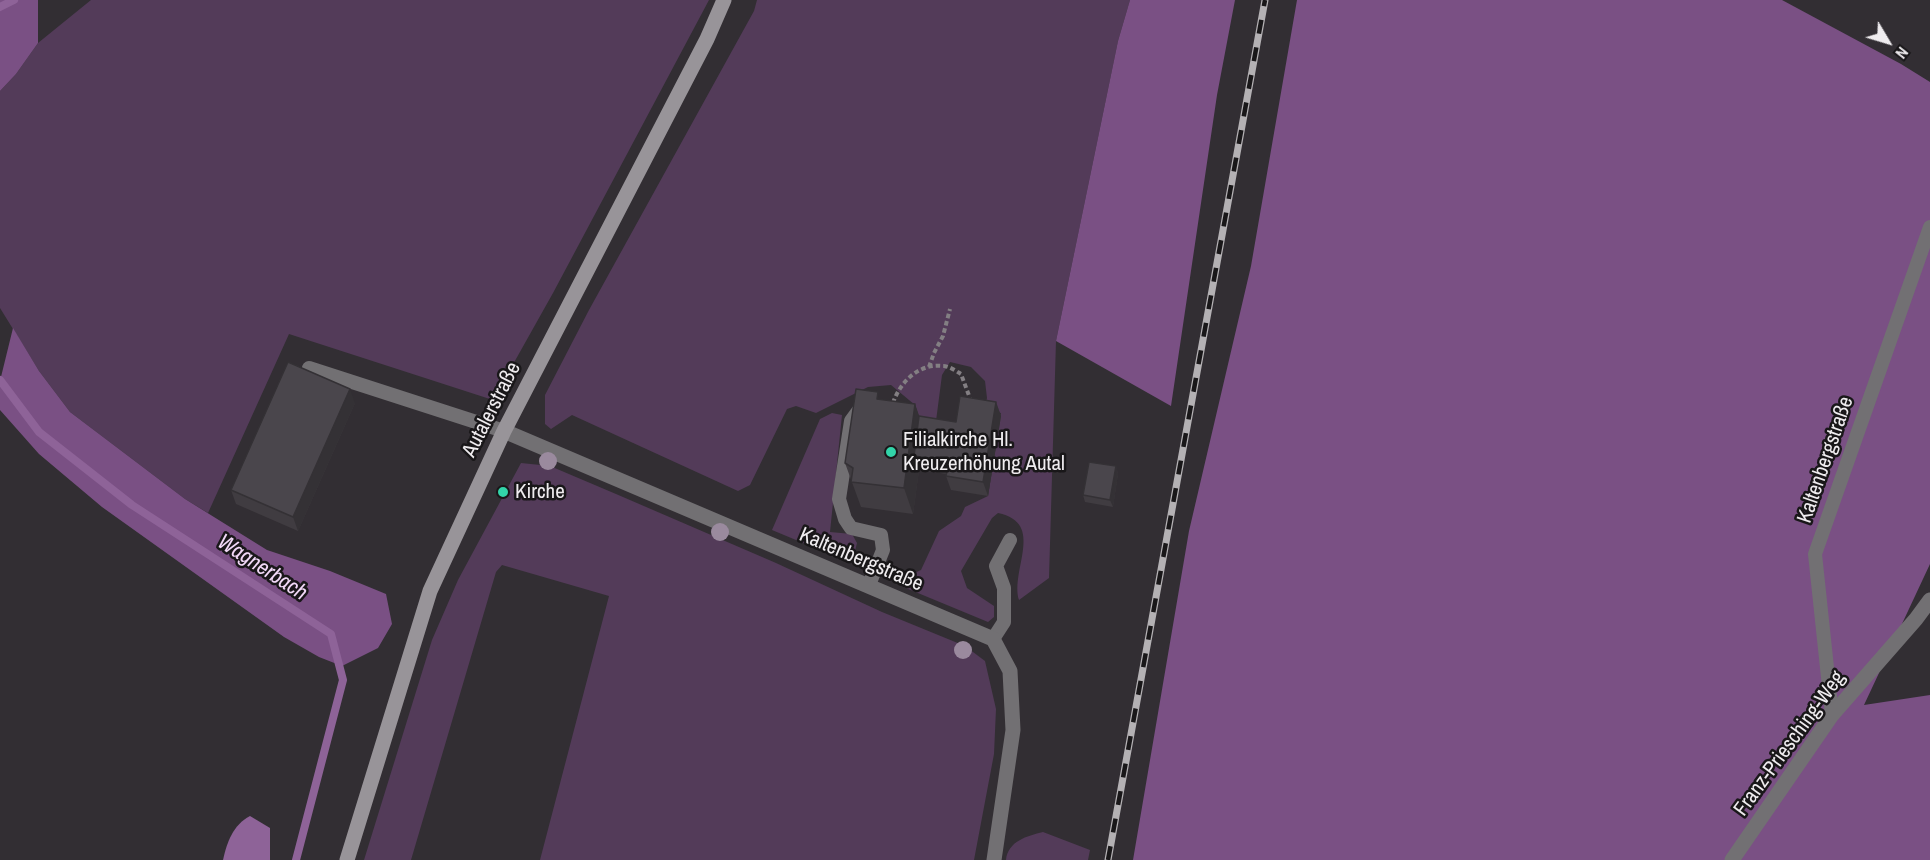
<!DOCTYPE html>
<meta charset="utf-8">
<style>
body{margin:0}
#map{position:relative;width:1930px;height:860px;overflow:hidden;background:#322e33;font-family:"Archivo Narrow",sans-serif}
canvas{display:block}
.north{position:absolute;left:1858px;top:12px;width:60px;height:60px;-webkit-text-stroke:4px #191719;paint-order:stroke;rotate:128deg;font-size:16px;font-weight:700;line-height:24px;text-align:center;color:#efecef}
.north::after{content:'';display:block;margin:auto;width:21px;height:27px;background:#efecef;clip-path:polygon(50% 0,100% 100%,50% 72%,0 100%)}
</style>
<div id="map">
<canvas width="1930" height="860"></canvas>
<div class="north">N</div>
</div>
<script>
const g = document.querySelector('canvas').getContext('2d');
g.lineJoin = 'round';
function paint(path, color) { g.fillStyle = color; g.fill(path, 'evenodd'); }
function trace(path, color, width, dash) { g.strokeStyle = color; g.lineWidth = width; g.lineCap = dash ? 'butt' : 'round'; g.setLineDash(dash || []); g.stroke(path); }
function write(font, color, halo, rows, align = 'center') {
  g.font = font + ' "Archivo Narrow",sans-serif'; g.lineWidth = 5; g.setLineDash([]); g.textBaseline = 'middle'; g.strokeStyle = halo; g.fillStyle = color; for (const [text, x, y, turn = 0] of rows) {
    g.save(); g.translate(x, y); g.rotate((+turn || 0) * Math.PI / 180); g.textAlign = isNaN(turn) ? turn : align; if (halo) g.strokeText(text, 0, 0); g.fillText(text, 0, 0); g.restore();
  }
}
paint(new Path2D(`
 M91,0H709L553,293L493,400L289,334L208,513L185,499L70,412L39,371L0,308V91L16,74L38,43Z
 M757,0H1130L1118,41L1056,341L1049,578L1019,600C1010,570 1046,523 998,513L992,518L961,571L967,588L994,606V617L988,622L901,586L905,577L921,570L939,531L961,516L965,507L988,496L1001,413L984,410L987,398L985,381L971,367L950,362L942,375L936,421L920,420L915,405L891,385L868,387L816,413L796,406L787,409L750,485L738,491L572,415L551,429L545,424V395L589,310L754,11Z
 M832,413L842,415L830,532L852,534L857,543L853,559L844,560L772,530L820,419Z
 M521,463L550,466L616,494L776,563L882,612L965,646L985,661L996,709L994,754L974,860H540L609,596L502,565L496,572L411,860H364L432,640L458,580Z
 M1043,832L1090,850L1088,860H1006C1008,841 1027,836 1043,832Z`), '#533b59');
paint(new Path2D(`
 M0,0H38V43L16,74L0,91Z
 M1130,0H1235L1217,95L1171,406L1056,341L1118,41Z
 M1297,0H1782L1901,64L1930,82V564L1864,705L1930,695V860H1133L1189,531L1251,266Z
 M13,328L39,371L70,412L185,499L267,550L330,571L386,594L392,624L378,648L342,666L319,657L284,637L102,507L39,454L0,410V381Z`), '#7a5084');
paint(new Path2D(`
 M250,816L270,828V860H223C227,842 233,825 250,816Z`), '#8e6398');
trace(new Path2D(`
 M0,7L14,0
 M0,380L39,432L132,505L331,634L343,680L296,860`), '#8e6398', 8);
trace(new Path2D(`
 M929,367L934,353L943,336L950,309
 M893,403C900,382 919,363 943,366C949,366 956,371 961,374L971,401`), '#837f83', 4, [4.5, 3]);
trace(new Path2D(`
 M309,368L504,431
 M862,406L851,421L839,499L845,519L851,528L881,535L883,550L869,585
 M993,639L1004,622V588L996,566L1010,540
 M1832,715L1815,554L1930,227`), '#727073', 14);
trace(new Path2D(`
 M504,431L993,639L1010,671L1013,730L994,860
 M1732,860L1832,715L1916,619L1930,600`), '#727073', 15);
trace(new Path2D(`
 M347,860L430,591L504,431L707,39L724,0`), '#989499', 15);
const rail = new Path2D(`
 M1108,860L1265,0`);
trace(rail, '#b4b1b4', 7);
trace(rail, '#191719', 4.5, [14]);
g.fillStyle = '#9a8a9e';
for (const [x, y] of [
 [548,461],
 [720,532],
 [963,650]
]) { g.beginPath(); g.arc(x, y, 9, 0, 2 * Math.PI); g.fill(); }
paint(new Path2D(`
 M881,400L915,404L919,416L956,422L996,402L1001,416L988,496L951,490L946,476L947,474L919,470L913,514L861,507L845,463Z
 M355,403L298,531L236,504L231,490Z
 M1116,466L1118,474L1113,507L1085,502L1083,495Z`), '#403c41');
paint(new Path2D(`
 M350,389L355,403L298,531L293,517Z
 M996,402L1001,416L988,496L983,482Z
 M915,404L924,430L914,456L919,470L913,514L904,488Z
 M1116,466L1118,474L1113,507L1110,500Z`), '#343135');
const building = new Path2D(`
 M288,362L350,389L293,517L231,490Z
 M856,389L878,392L877,399L915,404L904,488L851,482L853,468L845,463Z
 M960,396L996,402L983,482L946,476L949,461L914,456L919,416L956,422Z
 M1089,462L1116,466L1110,500L1083,495Z`);
paint(building, '#4a464c');
trace(building, '#343135', 1.5);
for (const [x, y, r, color] of [
 [891,452,6,"#32d4a9"],
 [503,492,6,"#32d4a9"]
]) { const dot = new Path2D(); dot.arc(x, y, r, 0, 2 * Math.PI); g.fillStyle = color; g.fill(dot); trace(dot, '#191719', 2); }
write('21px', '#efecef', '#191719', [
 ["Autalerstraße",492,410,-63],
 ["Kaltenbergstraße",1826,460,-71],
 ["Kaltenbergstraße",861,560,23],
 ["Franz-Priesching-Weg",1790,744,-54]
]);
write('21px', '#efecef', '#191719', [
 ["Filialkirche Hl.",903,440],
 ["Kreuzerhöhung Autal",903,464],
 ["Kirche",515,492]
], 'left');
write('italic 22px', '#f2d9f8', '#191719', [
 ["Wagnerbach",262,568,33]
]);
</script>
